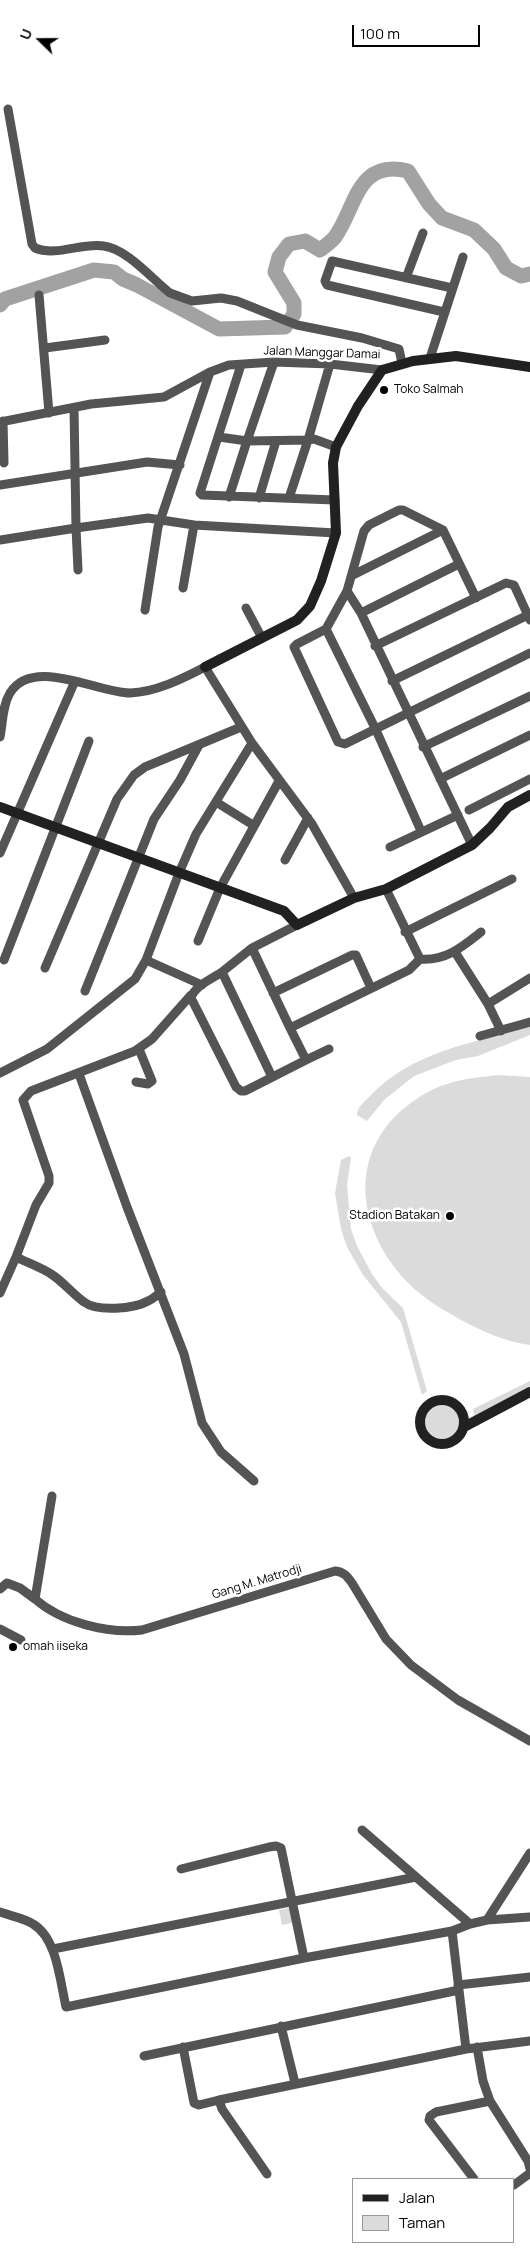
<!DOCTYPE html>
<style>
body{margin:0}
#map{position:relative;width:530px;height:2258px;overflow:hidden;background:#fff;font-family:Manrope,sans-serif}
canvas{display:block}
.legend{position:absolute;left:352px;top:2178px;width:162px;height:65px;box-sizing:border-box;background:#fff;border:1px solid #999;margin:0;padding:6px 9px;list-style:none;font-size:15px;color:#000}
.legend li{display:flex;align-items:center;gap:10px;height:25px}
.legend b{width:25px;border:1px solid #999}
.north{position:absolute;left:15px;top:15px;width:50px;height:50px;-webkit-text-stroke:4px #fff;paint-order:stroke;rotate:292deg;font-size:14px;font-weight:700;line-height:20px;text-align:center;color:#000}
.north::after{content:'';display:block;margin:auto;width:18px;height:22px;background:#000;clip-path:polygon(50% 0,100% 100%,50% 72%,0 100%)}
.scale{position:absolute;left:352px;top:25px;width:128px;height:22px;box-sizing:border-box;border:2px solid #000;border-top:0;padding-left:6px;font-size:15px;line-height:18px;white-space:nowrap;color:#000;-webkit-text-stroke:4px #fff;paint-order:stroke}
</style>
<div id="map">
<canvas width="530" height="2258"></canvas>
<ul class="legend">
<li><b style="height:6px;background:#212121"></b>Jalan</li>
<li><b style="height:14px;background:#dbdbdb"></b>Taman</li>
</ul>
<div class="north">U</div>
<div class="scale">100 m</div>
</div>
<script>
const g = document.querySelector('canvas').getContext('2d');
g.lineJoin = 'round';
function paint(path, color) { g.fillStyle = color; g.fill(path, 'evenodd'); }
function trace(path, color, width, dash) { g.strokeStyle = color; g.lineWidth = width; g.lineCap = dash ? 'butt' : 'round'; g.setLineDash(dash || []); g.stroke(path); }
function write(font, color, halo, rows, align = 'center') {
  g.font = font + ' Manrope,sans-serif'; g.lineWidth = 5; g.setLineDash([]); g.textBaseline = 'middle'; g.strokeStyle = halo; g.fillStyle = color; for (const [text, x, y, turn = 0] of rows) {
    g.save(); g.translate(x, y); g.rotate((+turn || 0) * Math.PI / 180); g.textAlign = isNaN(turn) ? turn : align; if (halo) g.strokeText(text, 0, 0); g.fillText(text, 0, 0); g.restore();
  }
}
paint(new Path2D(`
 M530,1026V1035L478,1056L456,1060L414,1076L384,1100L367,1121L357,1115C357,1107 365,1101 370,1096C414,1050 472,1044 530,1026Z
 M498,1075L530,1077V1345C506,1342 484,1332 463,1321C447,1312 432,1304 418,1292C368,1249 344,1176 390,1122C405,1105 428,1089 450,1083C466,1078 482,1077 498,1075Z
 M349,1156L351,1158L347,1185L351,1229L357,1246L372,1274L382,1288L403,1308L427,1391L422,1395L401,1322L363,1275L347,1247L341,1229L335,1193L341,1160Z
 M530,1381V1388L474,1416L473,1409Z
 M423 1423a19 19 0 1 1 38 0a19 19 0 1 1-38 0Z
 M292,1907L296,1922L282,1925L279,1910Z`), '#dbdbdb');
trace(new Path2D(`
 M0,305L5,299L94,270L114,272L123,279L137,285L219,329L285,327L294,314V303L275,272L279,257L289,244L305,241L320,250C325,246 331,242 335,237C356,208 357,158 408,171L429,204L442,218L474,230L494,249L506,268L521,276L530,274`), '#a2a2a2', 15);
trace(new Path2D(`
 M8,109L32,244L35,248C57,257 82,242 104,246C127,249 152,279 170,293L192,301L221,298L237,301L297,325L362,338L399,349L402,363
 M406,278L423,233
 M39,295L49,413
 M444,312L327,285L325,281L332,261L452,288
 M45,348L105,340
 M430,358L463,257
 M274,362L247,441L308,440L289,498
 M330,364L308,440L314,439L336,447
 M241,365L200,493L202,495L335,500
 M3,421L4,463
 M0,422L91,404L164,397L210,372L229,365L274,362L330,364L382,370
 M219,437L247,441L229,497
 M0,485L147,462L180,465
 M259,498L276,441
 M0,540L76,528L74,408
 M78,570L76,528L148,518L194,525L336,533
 M353,575L443,530
 M183,588L194,525
 M347,591L361,613L472,845
 M476,598L443,530L403,510H399L369,525L364,531L347,591L326,629L297,644L294,647L338,742L345,744L530,653
 M246,608L262,638
 M145,610L158,527L210,372
 M361,613L459,564
 M326,629L376,730L421,831
 M375,646L506,583L514,585L530,620
 M392,681L530,614
 M0,737C3,723 2,706 10,693C33,656 98,693 130,693C156,692 182,679 205,667L252,743L312,824L354,898
 M423,747L530,696
 M440,779L530,735
 M216,802L253,825
 M469,810L530,779
 M390,847L458,815
 M0,853L75,681
 M285,860L308,818
 M405,932L512,879
 M198,941L220,888L279,781
 M252,948L290,1028
 M455,952L488,1004L501,1031
 M420,959C446,961 462,947 481,932
 M4,960L89,741
 M146,960L202,985
 M45,968L117,799L134,775L145,767L241,727
 M222,972C212,979 194,986 191,998L236,1087L241,1091H245L306,1060L290,1028L409,970L420,959L386,889
 M85,991L154,819L180,780L199,745
 M273,993L352,955H356L371,988
 M488,1004L530,978
 M480,1036L530,1022
 M306,1060L329,1049
 M0,1073L47,1049L135,979L146,960L179,873L196,834L252,743
 M79,1074L127,1207L184,1354L202,1423L221,1452L254,1481
 M272,1077L222,972L252,948L297,925
 M136,1082L148,1084L152,1081L139,1049
 M161,1292C157,1295 153,1299 148,1301C134,1309 97,1312 84,1302C73,1294 65,1284 54,1276C43,1268 28,1263 16,1257L36,1205L49,1183V1176L23,1100L31,1091L135,1051L152,1039L191,995
 M0,1293L16,1257
 M52,1496L35,1599C61,1622 107,1634 142,1630L335,1571C344,1572 347,1576 352,1583L386,1639L411,1665L458,1700L530,1741
 M0,1589L7,1583L20,1588L35,1599
 M0,1629L21,1640
 M362,1830L470,1924L487,1920L530,1853
 M181,1869L269,1847L276,1846L281,1848L304,1958
 M0,1912C10,1916 24,1918 33,1924C57,1938 60,1981 66,2007L304,1958L452,1931L470,1924
 M487,1920L530,1917
 M452,1931L466,2049
 M53,1949L416,1877
 M458,1985L530,1977
 M281,2026L295,2083
 M183,2047L194,2103L199,2105L219,2100
 M477,2047L483,2081L490,2101L528,2161L530,2169
 M144,2056L459,1990
 M267,2174L222,2109L219,2100L466,2049L530,2041
 M474,2179L429,2120L430,2116L436,2112L490,2101
 M514,2185L530,2173`), '#545454', 9);
trace(new Path2D(`
 M205,667L297,620L310,606L321,581L336,533L333,463L336,447L358,406L382,370L413,361L456,356L530,367
 M0,807L284,911L297,925L354,898L386,889L472,845L490,828L508,807L530,795
 M420 1422a22 22 0 1 1 44 0a22 22 0 1 1-44 0Z
 M464,1427L530,1392`), '#212121', 10);
for (const [x, y, r, color] of [
 [384,390,5,"#000"],
 [450,1216,5,"#000"],
 [13,1647,5,"#000"]
]) { const dot = new Path2D(); dot.arc(x, y, r, 0, 2 * Math.PI); g.fillStyle = color; g.fill(dot); trace(dot, '#fff', 2); }
write('12px', '#000', '#fff', [
 ["Jalan Manggar Damai",322,353,2],
 ["Gang M. Matrodji",257,1582,-17]
]);
write('12px', '#000', '#fff', [
 ["Toko Salmah",394,390],
 ["Stadion Batakan",440,1216,"right"],
 ["omah iiseka",23,1647]
], 'left');
</script>
